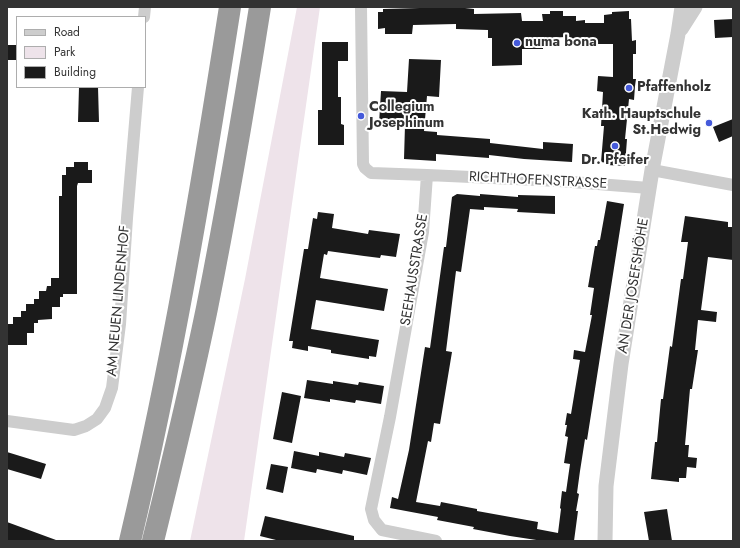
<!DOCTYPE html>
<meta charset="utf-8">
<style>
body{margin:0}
#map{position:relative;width:740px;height:548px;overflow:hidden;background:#fff;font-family:Jost,sans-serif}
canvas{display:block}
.frame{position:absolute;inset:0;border:8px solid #333;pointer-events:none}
.legend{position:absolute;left:16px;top:16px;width:130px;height:72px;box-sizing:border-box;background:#fff;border:1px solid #adadad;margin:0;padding:5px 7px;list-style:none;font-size:12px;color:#333}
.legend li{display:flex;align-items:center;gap:8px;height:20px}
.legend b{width:20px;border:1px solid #adadad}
</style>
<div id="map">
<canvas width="740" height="548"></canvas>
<div class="frame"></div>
<ul class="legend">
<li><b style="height:5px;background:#cdcdcd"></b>Road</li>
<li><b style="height:11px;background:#eee3ea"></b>Park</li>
<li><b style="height:11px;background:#1a1a1a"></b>Building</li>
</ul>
</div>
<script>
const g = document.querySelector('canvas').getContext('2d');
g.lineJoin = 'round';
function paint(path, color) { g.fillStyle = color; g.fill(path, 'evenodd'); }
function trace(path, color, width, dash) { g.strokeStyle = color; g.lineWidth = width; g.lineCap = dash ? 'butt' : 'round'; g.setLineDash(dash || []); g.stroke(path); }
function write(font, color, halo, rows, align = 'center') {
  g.font = font + ' Jost,sans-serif'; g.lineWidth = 4; g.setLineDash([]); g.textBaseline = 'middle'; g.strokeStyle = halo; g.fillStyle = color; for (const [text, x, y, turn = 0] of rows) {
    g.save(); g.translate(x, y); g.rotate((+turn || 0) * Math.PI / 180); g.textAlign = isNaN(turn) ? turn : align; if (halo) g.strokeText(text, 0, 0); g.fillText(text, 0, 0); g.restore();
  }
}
paint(new Path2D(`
 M297,7H320L244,541H190L245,279Z`), '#eee3ea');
paint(new Path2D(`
 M456,7L474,9V14L521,13L522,21H543L542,14H550V11H563V16H576V21L585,20V23H604V15L612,14V12L629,11V19H631L632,41L636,40V54H633V79H636L635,86L634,100L629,99L625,139H627L625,166L607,165L608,163L601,162L604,126H601L603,92L597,91L598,76L613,77V44H584V39L566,40V37L543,38V49H522V65L492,66V38H488V30L456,29V24L413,25L412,34H385V28L378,29V12H383V9Z
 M733,19V37L715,38L714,20Z
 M322,42H348V61H338V97H341V124L344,125V145H318V110H322Z
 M7,45H17V60H7Z
 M409,59L441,60L439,97L427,96L424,131L437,132V135L490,139V143L543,149V142L573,144L572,162L524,159L489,155V158L436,154V161L404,159L405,125L379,124L381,91L407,92Z
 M79,87H98L99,122H78Z
 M733,119V136L719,142L713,127Z
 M74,162H88V170H92V183H78L77,186V294H63V297H60V307H52V319L38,320V323H34V333H27V345H7V329H8V324H13V317H21V311H26V304H34V299H39V291H46L47,286H51V278H59V196H62V175H66V167H74Z
 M457,194L480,196V194L518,197V195L555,196V214L517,212L518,209L484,207V210L470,209L461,272L456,271L446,351L452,352L440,424L434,423L431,442L428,441L416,502L440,506L441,502L477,509V511L538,522L537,529L558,533L561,509L560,508L562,491L566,492L570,464L564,463L568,437L565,436L567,425H565L567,413L571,414L580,360L573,359L574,350L585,352L592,315H590L594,288L588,287L595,246H597L598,240H600L607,201L624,204L587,440L585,439L580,471L577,493L579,494L576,511H578L574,541H543L510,536L473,529L474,527L437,520L438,517L390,508L392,497L398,499L409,450L425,347L430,348L444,247H446L452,197Z
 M318,212L334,214L332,228L368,234L369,230L400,234L396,257L381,255L380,258L364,256L328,251L327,255L324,254L320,278L388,289L384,311L316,300L311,329L379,340L376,357L369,356V359L331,353V350L308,346V351L292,348L293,341H289L304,249H308L313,218L317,219Z
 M685,216L728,222V227H733V260L708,257L701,310L717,312L716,322L698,320L695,350H698L692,389H690L685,445H689L688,457L697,458L696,468L687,467L686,478H679V482L651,479L655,442H657L661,399H663L670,346L672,347L681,279H683L688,242H681Z
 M307,380L333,384V381L358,385L359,382L384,386L381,404L356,400L355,403L330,399V402L304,398Z
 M282,392L301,396L292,443L273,439Z
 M294,451L319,456V452L344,457L345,453L371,458L367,475L343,470L342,474L317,469L316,473L291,468Z
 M7,452L46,464L41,479L7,469Z
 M271,464L288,467L283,493L266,489Z
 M667,509L672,541H649L644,512Z
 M265,516L354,536V541H280L260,536Z
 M7,522L56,540V541H7Z`), '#1a1a1a');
trace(new Path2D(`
 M361,7L363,164L365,168L371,173L427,175L423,232L390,417L371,509L374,520L382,530L436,541
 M144,17L145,7
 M652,170L733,185
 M427,175L559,181L649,188
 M7,421L74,430L86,426L97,419L105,408L112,388L120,324L127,218L138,87`), '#cdcdcd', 12);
trace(new Path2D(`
 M681,29L695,7
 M605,541L606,486L621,364L652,170L678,34L682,7`), '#cdcdcd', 15);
trace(new Path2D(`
 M130,541C172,364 202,186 230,7
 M153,541C172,464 191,386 207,308C227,208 244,108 260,7`), '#9a9a9a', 22);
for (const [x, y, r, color] of [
 [517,43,4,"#455ada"],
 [629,88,4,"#455ada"],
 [361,116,4,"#455ada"],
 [709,123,4,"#455ada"],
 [615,146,4,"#455ada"]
]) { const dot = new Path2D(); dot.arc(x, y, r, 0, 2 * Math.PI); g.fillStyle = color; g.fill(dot); trace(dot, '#fff', 1.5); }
write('bold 14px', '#333', '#fff', [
 ["numa bona",525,43],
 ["Pfaffenholz",637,88],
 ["Collegium",369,108],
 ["Josephinum",369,124],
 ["Kath. Hauptschule",701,115,"right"],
 ["St.Hedwig",701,131,"right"],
 ["Dr. Pfeifer",615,161,"center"]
], 'left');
write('14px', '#333', '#fff', [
 ["RICHTHOFENSTRASSE",538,181,3],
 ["SEEHAUSSTRASSE",415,270,-81],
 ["AN DER JOSEFSHÖHE",634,286,-81],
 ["AM NEUEN LINDENHOF",119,301,-85]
]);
</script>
